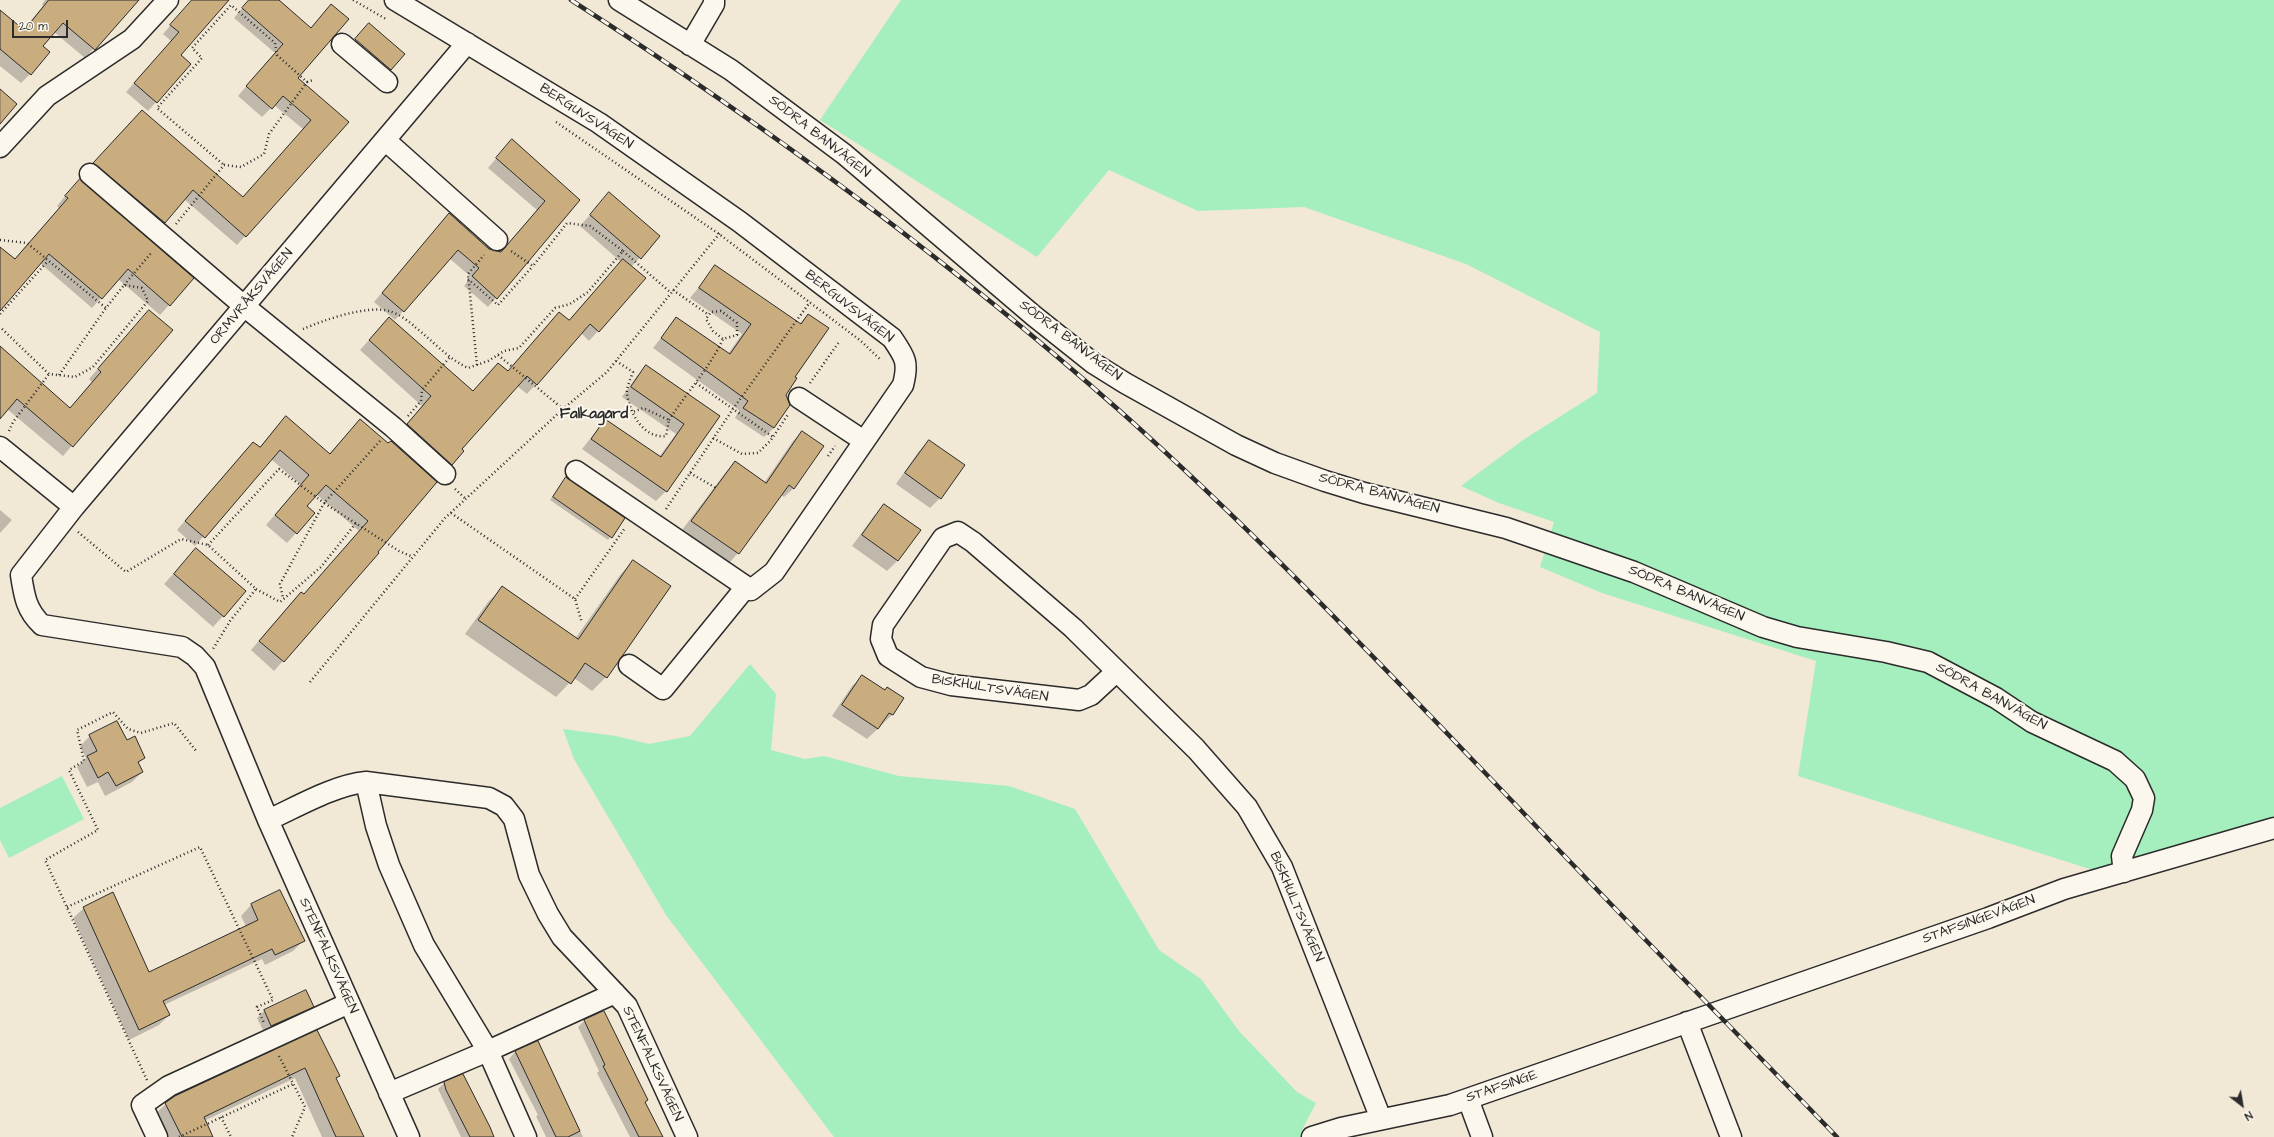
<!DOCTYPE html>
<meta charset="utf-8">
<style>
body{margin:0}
#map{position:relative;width:2274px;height:1137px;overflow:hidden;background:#f1e8d6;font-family:"Architects Daughter",sans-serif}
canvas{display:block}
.north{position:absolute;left:2222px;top:1085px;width:40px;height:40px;-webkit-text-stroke:3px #fbf7ec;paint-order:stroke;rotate:149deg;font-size:11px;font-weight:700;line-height:16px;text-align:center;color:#2b2b2b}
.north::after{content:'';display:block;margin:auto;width:14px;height:18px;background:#2b2b2b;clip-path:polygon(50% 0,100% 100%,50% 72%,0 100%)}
.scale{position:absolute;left:12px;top:20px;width:56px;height:18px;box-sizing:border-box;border:2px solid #2b2b2b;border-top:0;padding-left:5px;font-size:12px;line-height:14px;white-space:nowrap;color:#2b2b2b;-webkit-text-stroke:3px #fbf7ec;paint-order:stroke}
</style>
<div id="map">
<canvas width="2274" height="1137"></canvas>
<div class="north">N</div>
<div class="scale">20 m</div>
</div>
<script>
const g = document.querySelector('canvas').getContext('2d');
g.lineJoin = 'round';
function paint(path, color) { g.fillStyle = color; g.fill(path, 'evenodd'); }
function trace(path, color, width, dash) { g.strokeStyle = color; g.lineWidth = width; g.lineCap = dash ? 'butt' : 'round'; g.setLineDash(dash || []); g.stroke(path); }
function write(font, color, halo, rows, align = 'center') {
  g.font = font + ' "Architects Daughter",sans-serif'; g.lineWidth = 4; g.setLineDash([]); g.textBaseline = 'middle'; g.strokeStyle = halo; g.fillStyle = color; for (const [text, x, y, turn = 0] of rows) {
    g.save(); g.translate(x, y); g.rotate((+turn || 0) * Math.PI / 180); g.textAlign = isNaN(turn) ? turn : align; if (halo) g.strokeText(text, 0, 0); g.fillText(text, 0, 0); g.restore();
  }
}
paint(new Path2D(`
 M901,0H2274V821L2096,871L1798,776L1816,661L1602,593L1540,567L1554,522L1499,503L1461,486L1523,440L1597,393L1600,332L1466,264L1304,207L1198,211L1109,170L1037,257L820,120Z
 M750,664L776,694L771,750L805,759L824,756L899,776L1009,786L1075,809L1159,950L1201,979L1239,1031L1297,1092L1316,1103L1302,1130L1303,1137H834L666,915L574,759L563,729L616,736L649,744L690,736Z
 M62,776L84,819L9,858L0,840V808Z`), '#a5efbe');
paint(new Path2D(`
 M45,0H138L85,58L54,32L42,46L30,74L21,83L0,66V11L23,30L43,6L42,4Z
 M192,0H218L180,55L156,102L148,111L126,92L171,41L163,34Z
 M249,0H277L310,29L323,15L297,78L347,122L237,245L184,199L155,231L85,173L133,121L242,198L303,129L274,105L262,117L238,96L275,53L234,18Z
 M362,32L403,54L383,76L349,47Z
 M504,149L579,200L488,307L464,286L471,277L449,258L395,320L374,302L449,214L489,249L500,253L537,210L488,168Z
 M70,190L169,305L160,315L118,279L92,308L40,263L0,310V248L14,260L59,208L57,206Z
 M609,194L659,236L631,267L598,331L589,341L581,333L527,394L517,386L460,449L451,464L442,474L398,434L422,406L360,350L389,318L473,392L507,372L569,321L621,262L580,226Z
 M716,266L799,324L808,315L794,377L784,395L774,428L764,437L735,418L739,410L653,348L676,319L728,354L742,334L690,298Z
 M149,311L171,331L63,456L7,409L0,417V348L69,409L92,382L89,379Z
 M647,366L718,417L666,491L656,501L582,449L605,420L659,457L676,434L622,397L637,376Z
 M360,420L378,553L274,671L251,650L292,602L301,593L304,595L359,531L316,494L306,506L314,513L287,543L266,525L301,485L271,459L195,546L177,530L244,452L253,443L259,448L277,426L329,454Z
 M802,432L794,488L784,497L781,495L738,553L729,563L682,530L726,472L735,463L764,483L793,441Z
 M929,441L940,498L930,508L896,484L919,451Z
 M563,481L624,519L608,540L550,500Z
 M884,505L897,561L887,571L852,546L874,516Z
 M0,510L12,520L0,533Z
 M196,549L245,592L213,627L164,584Z
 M633,561L606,677L592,691L574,678L556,697L465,634L488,602L502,588L575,639L620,575Z
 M863,676L885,691L903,698L892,715L867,739L832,716L852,686Z
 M90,736L126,742L144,757L138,764L142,772L132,782L105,796L98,782L87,787L77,767L86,758L80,746Z
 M280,892L303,941L293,951L265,965L262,959L164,1005L169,1015L159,1025L129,1040L73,918L84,908L149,973L246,926L241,916L251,905Z
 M305,991L312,1006L306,1013L264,1032L257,1018L264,1011Z
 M584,1021L644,1102L662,1137H630L597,1073L599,1071L578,1027Z
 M317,1032L338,1076L335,1079L363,1137H322L295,1078L204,1121L212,1137H167L155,1114L166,1104Z
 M537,1042L583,1137H546L536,1116L538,1115L509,1059L515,1052Z
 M444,1083L493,1137H461L438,1089Z`), '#0003');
const building = new Path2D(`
 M49,0H139L95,50L63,23L43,46L50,52L31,75L0,49V10L24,30Z
 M192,0H229L181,55L191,64L157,103L134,83L179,32L170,25Z
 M249,0H279L311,28L331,4L349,19L298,78L349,122L246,237L193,190L165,223L93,163L142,110L243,197L311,120L283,96L272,109L246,86L283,44L242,8Z
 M369,23L405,54L391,70L355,39Z
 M0,89L17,104L0,124Z
 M512,139L580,200L497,299L472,276L479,268L458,250L404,312L382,293L449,213L489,249L501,252L545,201L496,158Z
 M80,179L194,278L170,306L128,269L102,299L49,254L0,311V247L15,259L68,198L65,196Z
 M609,192L660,236L641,259L590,215Z
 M623,259L646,278L599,332L590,324L537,385L527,376L462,449L464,451L452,465L407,424L431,396L369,340L389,317L473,391L498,363L508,371L559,312L569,320Z
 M715,265L801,324L808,314L829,328L795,377L797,378L786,395L790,405L774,428L743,408L748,401L661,338L676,317L730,354L751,324L699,288Z
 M149,310L173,330L73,447L17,399L0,419V346L70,408L101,372L98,369Z
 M646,365L720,416L667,492L591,439L605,419L661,457L684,424L631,387Z
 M286,416L330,454L360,419L388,443L391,441L437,482L378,552L379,553L284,662L259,641L301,592L304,594L368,521L326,485L307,506L315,513L297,534L275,515L309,475L280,450L205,538L185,521L253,442L260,447Z
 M802,431L824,446L794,489L789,485L739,554L691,521L735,461L766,483Z
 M929,440L965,465L941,499L905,473Z
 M566,477L625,518L612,538L553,497Z
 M884,504L921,530L898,561L862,535Z
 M196,548L246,591L224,617L174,574Z
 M633,560L671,586L607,678L585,663L571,684L478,620L502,586L578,639Z
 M862,675L885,690L887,687L904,698L893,715L889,713L878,729L842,705Z
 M117,721L127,740L135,736L145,758L138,762L143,772L116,786L108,772L98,778L87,756L97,751L89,735Z
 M280,890L305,941L275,955L272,949L163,1001L170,1015L139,1030L83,907L113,892L149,972L258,920L251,904Z
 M306,990L314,1007L271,1026L264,1010Z
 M604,1011L648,1100L645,1102L663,1137H639L603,1066L605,1065L584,1020Z
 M317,1030L340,1076L336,1078L364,1137H336L305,1068L204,1117L213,1137H182L165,1103L175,1096Z
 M538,1041L580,1131L568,1137H556L515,1051Z
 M463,1074L490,1127L494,1137H470L446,1090L444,1082Z`);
paint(building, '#caad7f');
trace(building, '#2b2b2b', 1);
const minor = new Path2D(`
 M395,0L599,123L740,222L892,338C905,357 909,362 903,385L774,572L751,590L576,471
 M619,0L731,70L844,154L1034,316L1093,363L1125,383L1236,445L1275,463L1325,481L1364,493L1506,528L1634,572L1763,627L1797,637L1886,652L1928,662L1996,698L2032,722L2115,761L2135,779L2144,798L2142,810L2122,856L2124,872
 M342,44L387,82
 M690,45L714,4V0
 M385,140L497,240
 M0,147L47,96L132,39L168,0
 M90,174L244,306L393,427L445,474
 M799,398L864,441
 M0,447L74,507
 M629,665L663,689L746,587
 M1117,671L1091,695L1079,700L951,685L921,677L888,656L881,639L883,625L943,538L958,532L973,542L1073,628L1196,749L1247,807L1282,867L1381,1119
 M366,782L376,826L389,865L424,945L488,1051L526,1137
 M268,820C297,807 334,785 366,782L489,798L504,806L514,819L529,875L548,914L562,937L627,1006L687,1137
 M1687,1022L1731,1137
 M389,1093L488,1051L615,993
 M1468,1099L1482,1137
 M157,1137L142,1105L169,1086L349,1003
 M409,1137L268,820L205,667L195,656L182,647L42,625C26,610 24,595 21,575L74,507L467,43
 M1312,1137L1341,1128L1450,1105L1988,918L2064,889L2274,828`);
trace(minor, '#2b2b2b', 23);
trace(new Path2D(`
 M353,0L386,19
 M307,82L313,80
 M556,122L719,234L861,341L881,360
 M176,224L224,165L241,167L264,154L269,134L307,82L277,55L275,43L231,5L192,48L202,58L157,108L224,165
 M0,240L27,243L106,308L124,285L142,288L148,301L93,367L75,377L49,374L0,327
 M623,251L670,292
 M468,279L498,305L533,266
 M124,285L152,252
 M673,290L709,315
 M0,314L48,261
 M303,329C324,320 366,305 389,311C397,313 409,321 415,327C433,341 447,358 468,368L488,361L504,351L519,348L555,308L570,304L588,292L623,251L590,226L567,223L533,266L511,251
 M498,355L563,409
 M616,361L633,372C631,378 626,388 627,394C630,414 644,439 666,436L669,420L643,408L633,412
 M477,365L468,274L484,255
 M59,375L106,308
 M696,383L773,437
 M810,383L839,342
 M408,416L421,401L422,390L450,357
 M669,420C687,392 709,369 723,339L737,335V323L721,311L711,312L706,319L713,331L723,339
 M9,431L13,422L49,374
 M713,438L742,454L758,453L771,440L789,413
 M380,441L324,503L399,551L413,557
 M828,456L835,446
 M690,473L716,488
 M455,489L466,499
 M666,509L733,409L810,302
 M451,513L575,599L582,623
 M78,532L126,572L181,539L208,545L256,589L230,621L213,649
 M208,545L279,469L324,503L280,584L283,598
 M256,589L280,602L321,567L356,523
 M575,599L625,528
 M310,682L445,518L563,409L607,372L720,233
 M67,907L200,847L273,1000L257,1007L264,1023
 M279,1056L305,1107L292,1137
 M147,1080L45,860L98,830L69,770L84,761L77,730L113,712L128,729L141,733L174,723L197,752
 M221,1117L231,1137
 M179,1137L293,1084`), '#2b2b2b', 2.5, [1, 3]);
trace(minor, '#fbf7ec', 20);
const rail = new Path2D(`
 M571,0C764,124 948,259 1120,411C1258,534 1386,670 1515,804C1621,916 1730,1026 1837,1137`);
trace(rail, '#2b2b2b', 4.5);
trace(rail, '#fbf7ec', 3, [9]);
write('14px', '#2b2b2b', '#fbf7ec', [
 ["BERGUVSVÄGEN",586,117,33],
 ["SÖDRA BANVÄGEN",819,137,38],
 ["ORMVRÅKSVÄGEN",252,297,-50],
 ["BERGUVSVÄGEN",849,307,38],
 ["SÖDRA BANVÄGEN",1070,341,37],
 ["SÖDRA BANVÄGEN",1379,494,15],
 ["SÖDRA BANVÄGEN",1686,594,23],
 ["BISKHULTSVÄGEN",990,689,9],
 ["SÖDRA BANVÄGEN",1991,697,29],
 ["BISKHULTSVÄGEN",1296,907,67],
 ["STAFSINGEVÄGEN",1979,920,-20],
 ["STENFALKSVÄGEN",328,956,66],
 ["STENFALKSVÄGEN",652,1064,65],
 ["STAFSINGE",1502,1087,-19]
]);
write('bold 15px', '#2b2b2b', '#fbf7ec', [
 ["Falkagård",594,415]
]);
</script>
